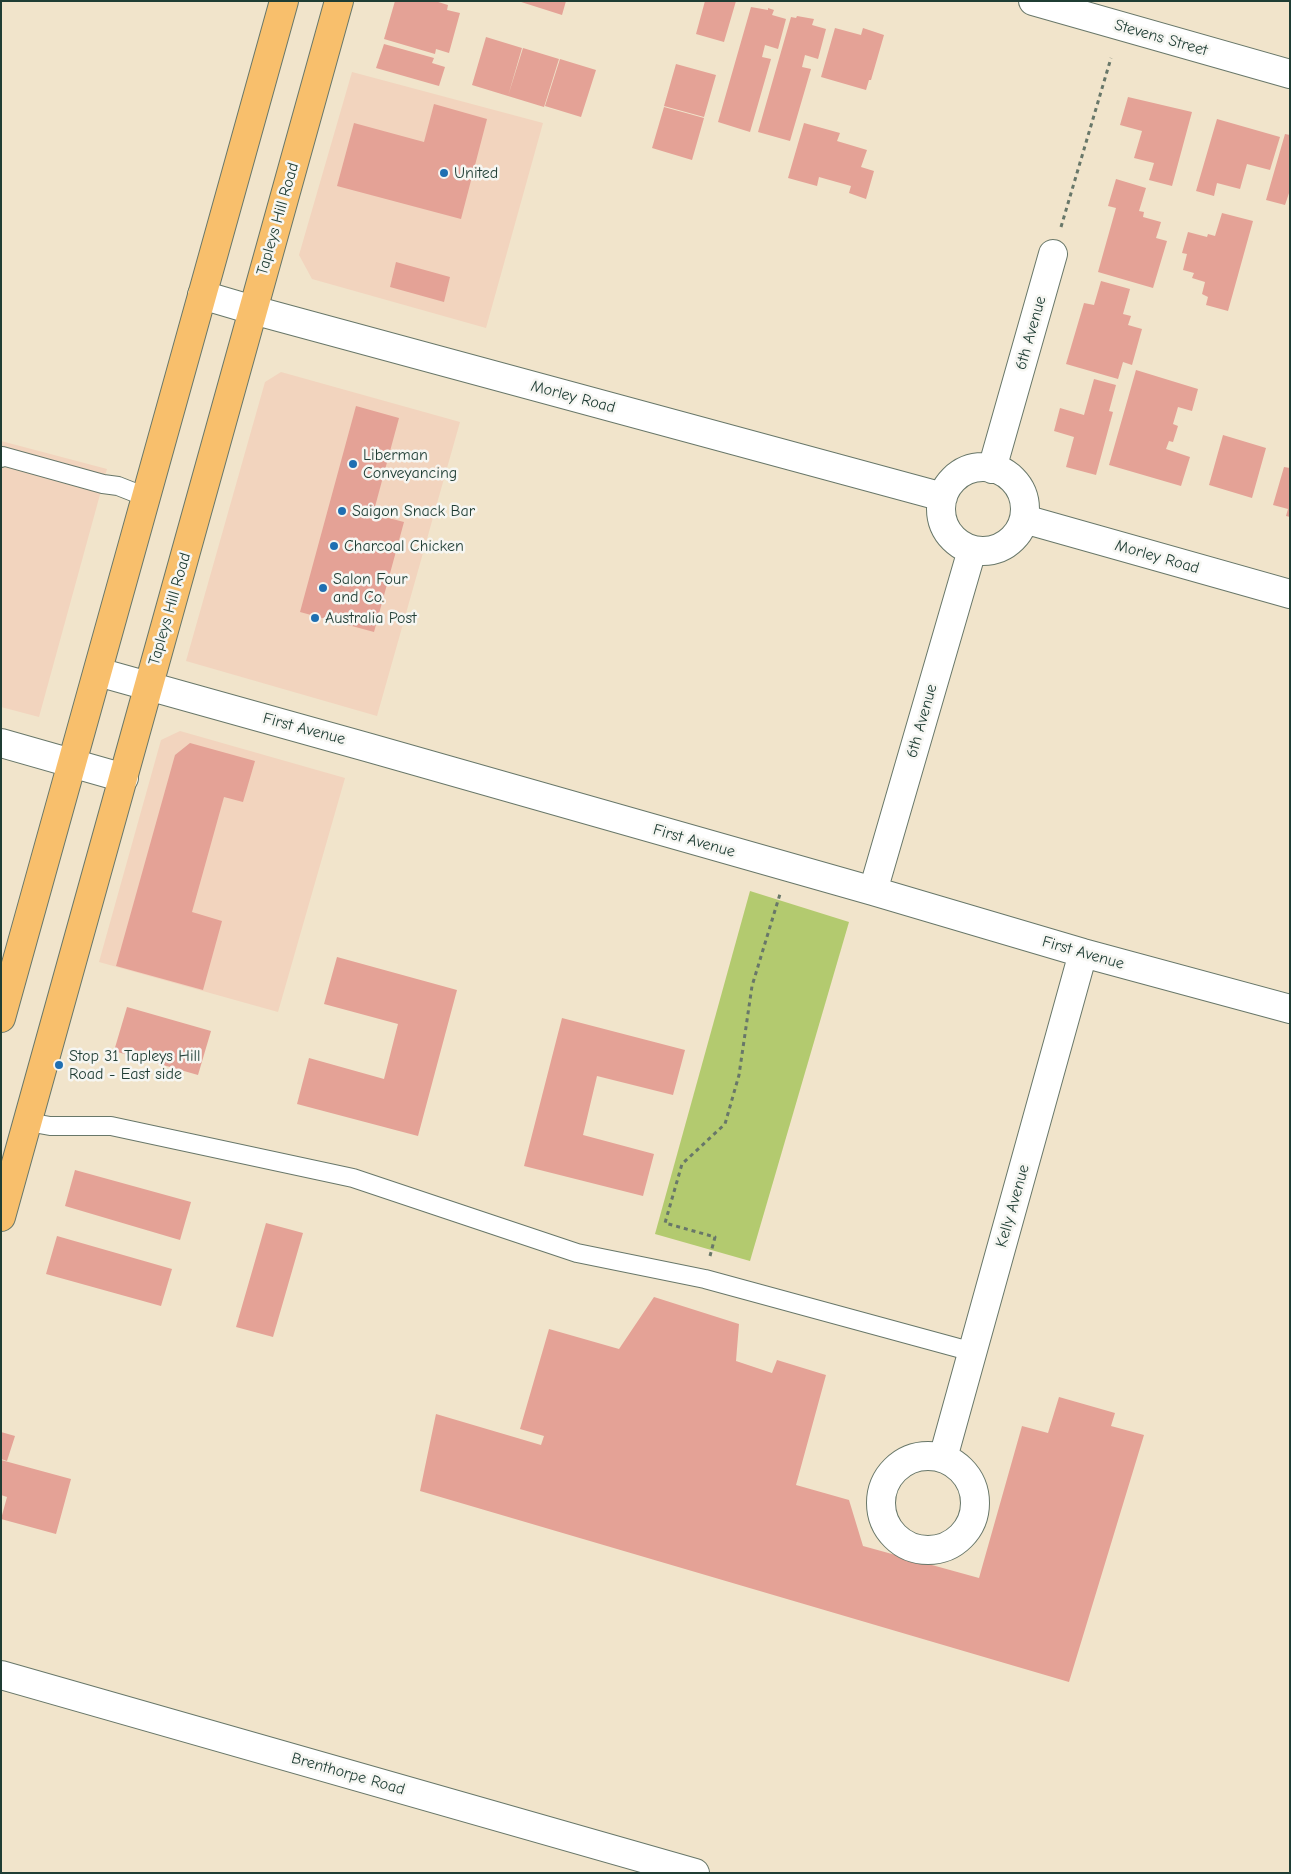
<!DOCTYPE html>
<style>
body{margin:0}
#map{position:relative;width:1291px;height:1874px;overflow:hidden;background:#f1e4cb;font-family:"Comic Neue",sans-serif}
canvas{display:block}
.frame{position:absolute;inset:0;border:2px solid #1f3d34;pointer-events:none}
</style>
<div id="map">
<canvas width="1291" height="1874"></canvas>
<div class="frame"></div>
</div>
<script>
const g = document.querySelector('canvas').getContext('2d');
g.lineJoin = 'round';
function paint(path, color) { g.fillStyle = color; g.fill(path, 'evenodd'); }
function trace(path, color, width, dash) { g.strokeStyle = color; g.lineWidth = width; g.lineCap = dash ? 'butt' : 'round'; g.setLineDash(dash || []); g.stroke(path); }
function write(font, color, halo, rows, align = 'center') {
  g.font = font + ' "Comic Neue",sans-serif'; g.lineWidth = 5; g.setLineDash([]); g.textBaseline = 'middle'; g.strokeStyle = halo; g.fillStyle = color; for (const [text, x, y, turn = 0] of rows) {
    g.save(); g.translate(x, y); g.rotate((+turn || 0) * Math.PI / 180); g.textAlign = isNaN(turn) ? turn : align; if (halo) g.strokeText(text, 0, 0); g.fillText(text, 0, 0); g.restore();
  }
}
paint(new Path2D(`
 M352,72L543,123L486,328L312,279L299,255Z
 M281,372L460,422L377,716L186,661L265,382Z
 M1,441L107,469L39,717L1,707Z
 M180,731L345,778L278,1012L99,962L161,740Z`), '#f2d4be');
paint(new Path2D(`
 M750,891L849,922L750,1261L655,1234Z`), '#b3ca6f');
paint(new Path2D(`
 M395,1H435L448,5L447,10L460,13L449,53L436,49L435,54L384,39Z
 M518,1H566L562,15Z
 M705,1H736L724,42L696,34Z
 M751,7L768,10V8L774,10L772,15L786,19L778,49L765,45L762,57L771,59L750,132L718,122Z
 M797,16L814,19L812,25L826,29L818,59L805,55L802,67L811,69L790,141L758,132L791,17L796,18Z
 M835,28L861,35L863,28L884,35L871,80H869L866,90L821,77Z
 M486,37L522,48L508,96L472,85Z
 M384,44L434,58L432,63L445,67L439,86L376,68Z
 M523,48L559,59L544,107L508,96Z
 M560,59L596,70L581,117L545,106Z
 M676,64L716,75L704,117L664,106Z
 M1128,97L1192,112L1172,186L1149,180L1154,163L1134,158L1142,131L1120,125Z
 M434,104L487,119L461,219L337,186L354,123L424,142Z
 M664,107L704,118L692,160L652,148Z
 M1217,119L1280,137L1270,170L1247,164L1240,189L1217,183L1214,196L1196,191Z
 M804,123L840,133L837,141L867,150L861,167L874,171L866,199L849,193L851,186L819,177L817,186L788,178Z
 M1285,134L1290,135V190L1285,205L1266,200Z
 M1116,179L1146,188L1139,211L1144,212L1143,217L1161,222L1156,238L1167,241L1153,288L1098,272L1116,208L1108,206Z
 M1222,213L1253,221L1228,311L1206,305L1208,297L1202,294L1205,282L1192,278L1194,273L1183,270L1187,254L1182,253L1188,232L1207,237L1208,234L1215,236Z
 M396,262L450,277L444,302L390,287Z
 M1101,281L1130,289L1123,314L1131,316L1128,325L1142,329L1132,365L1123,362L1118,379L1066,364L1084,303L1094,305Z
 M1136,370L1198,389L1192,411L1178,407L1173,424L1178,426L1173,442L1169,441L1166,449L1190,457L1181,486L1109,465Z
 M1094,379L1116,385L1109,411L1113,412L1096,475L1066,467L1074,437L1054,431L1060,408L1084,415Z
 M356,406L399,418L373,514L404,522L374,632L300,612Z
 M1223,435L1266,448L1252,498L1209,485Z
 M1284,467L1290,468V517L1286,516L1288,509L1273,505Z
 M190,743L255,761L243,802L224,797L192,912L222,921L203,990L116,966L175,755Z
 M337,957L457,990L418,1136L297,1104L309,1058L384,1079L398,1024L324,1004Z
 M127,1007L211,1031L198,1075L114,1051Z
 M562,1018L685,1050L673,1095L597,1076L583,1135L654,1154L643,1196L524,1166Z
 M75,1170L191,1202L180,1240L65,1206Z
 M266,1223L303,1233L273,1337L236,1327Z
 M57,1236L172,1269L161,1306L46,1274Z
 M654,1297L739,1324L736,1361L772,1373L777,1360L826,1375L796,1485L849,1500L863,1546L979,1578L1022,1426L1048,1433L1059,1397L1115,1413L1111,1426L1144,1435L1069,1682L420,1491L436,1414L541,1445L544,1436L520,1429L549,1329L619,1349Z
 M1,1432L15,1436L7,1461L1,1459Z
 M1,1460L71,1479L56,1534L1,1519L7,1497L1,1495Z`), '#e4a296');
const lane = new Path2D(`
 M1,458L2,456L103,484L118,486L146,497
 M28,1122L50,1126H111L353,1178L577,1253L705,1279L973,1352`);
const street = new Path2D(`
 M1033,1L1290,74
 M202,295L253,310L943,497
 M941 509a42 42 0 1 1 84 0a42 42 0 1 1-84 0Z
 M992,469L1053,254
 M1024,519L1290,594
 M98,672L370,748L873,891L1083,953L1290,1009
 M1,743L124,778
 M873,891L972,550
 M881 1503a47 47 0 1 1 94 0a47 47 0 1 1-94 0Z
 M943,1458L1083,953
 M1,1675L695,1873`);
const primary = new Path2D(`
 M1,1018L284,1
 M1,1217L339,1`);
trace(lane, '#687769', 20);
trace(street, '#687769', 30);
trace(primary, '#687769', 30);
trace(new Path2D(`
 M1061,227L1111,58
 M710,1256L715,1237L665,1223L682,1164L725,1124L739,1075L752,986L780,894`), '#687769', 3, [4, 4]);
trace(lane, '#fff', 18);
trace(street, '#fff', 28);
trace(primary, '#f8bf6c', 28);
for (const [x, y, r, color] of [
 [444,173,5,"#1f6fb2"],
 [353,464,5,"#1f6fb2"],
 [342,511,5,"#1f6fb2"],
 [334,546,5,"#1f6fb2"],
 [323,588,5,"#1f6fb2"],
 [315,618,5,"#1f6fb2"],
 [59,1065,5,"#1f6fb2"]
]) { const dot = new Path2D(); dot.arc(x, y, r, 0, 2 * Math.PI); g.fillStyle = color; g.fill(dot); trace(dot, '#f6f6f2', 2); }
write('16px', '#1f3d34', '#f6f6f2', [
 ["Stevens Street",1161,38,16],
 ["Tapleys Hill Road",278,219,-74],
 ["6th Avenue",1031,333,-74],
 ["Morley Road",573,397,15],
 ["Morley Road",1157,557,16],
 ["Tapleys Hill Road",170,609,-74],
 ["6th Avenue",922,721,-74],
 ["First Avenue",304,729,15],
 ["First Avenue",694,841,16],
 ["First Avenue",1083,953,16],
 ["Kelly Avenue",1013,1206,-74],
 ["Brenthorpe Road",348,1774,16]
]);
write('16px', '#1f3d34', '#f6f6f2', [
 ["United",454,173],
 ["Liberman",363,455],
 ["Conveyancing",363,473],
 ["Saigon Snack Bar",352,511],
 ["Charcoal Chicken",344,546],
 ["Salon Four",333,579],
 ["and Co.",333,597],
 ["Australia Post",325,618],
 ["Stop 31 Tapleys Hill",69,1056],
 ["Road - East side",69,1074]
], 'left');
</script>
